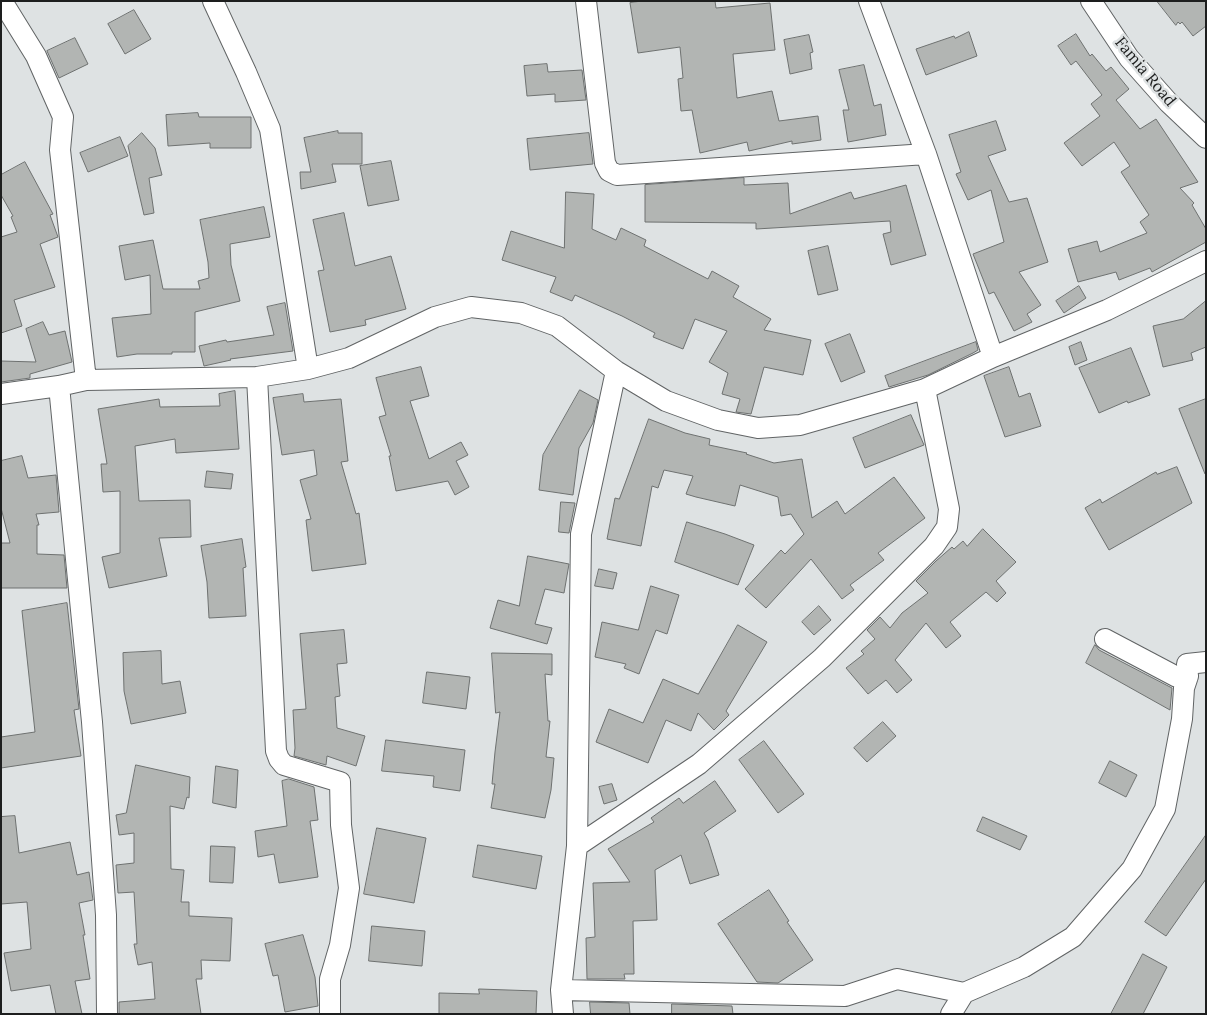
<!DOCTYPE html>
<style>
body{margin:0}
#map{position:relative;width:1207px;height:1015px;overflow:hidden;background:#dee2e3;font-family:Lora,serif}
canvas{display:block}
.frame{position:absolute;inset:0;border:2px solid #1d1e1e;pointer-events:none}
</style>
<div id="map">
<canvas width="1207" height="1015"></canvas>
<div class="frame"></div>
</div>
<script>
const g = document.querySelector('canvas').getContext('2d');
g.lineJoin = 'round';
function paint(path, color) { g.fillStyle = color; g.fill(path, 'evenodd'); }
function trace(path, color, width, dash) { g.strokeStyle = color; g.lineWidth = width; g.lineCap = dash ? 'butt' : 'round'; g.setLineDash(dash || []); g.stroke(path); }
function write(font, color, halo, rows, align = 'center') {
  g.font = font + ' Lora,serif'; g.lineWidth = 5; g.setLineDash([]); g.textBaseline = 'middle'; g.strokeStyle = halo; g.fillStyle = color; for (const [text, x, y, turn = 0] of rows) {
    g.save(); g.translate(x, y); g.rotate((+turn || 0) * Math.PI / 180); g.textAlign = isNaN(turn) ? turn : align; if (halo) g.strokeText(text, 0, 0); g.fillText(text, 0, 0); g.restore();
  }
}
const building = new Path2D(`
 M642,1H715L716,8L770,3L775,50L733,54L737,98L772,91L779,121L818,116L821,140L792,144V141L749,151L747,142L700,153L692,110L681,111L678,79L683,78L680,47L638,53L630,3Z
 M1157,1H1206V26L1193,36L1182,22L1180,24L1178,22L1176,25Z
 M134,10L151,39L125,54L108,24Z
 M969,32L977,56L926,75L916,49L954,36L955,38Z
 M1076,34L1090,56L1092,54L1106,71L1111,67L1129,89L1116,100L1140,129L1156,119L1198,182L1180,188L1194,203L1192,205L1206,229V242L1152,272L1150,268L1119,280L1116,272L1078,282L1068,249L1097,241L1100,252L1147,233L1140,222L1149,215L1121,172L1130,166L1114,142L1082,166L1064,143L1100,116L1091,104L1102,95L1076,61L1071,65L1058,46Z
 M809,35L813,52L810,53L812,69L790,74L784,40Z
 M75,38L88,64L59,78L47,51Z
 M547,64L548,72L582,70L586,100L555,102V94L527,96L524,66Z
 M864,65L874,106L881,104L886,135L848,142L843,110H849L839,70Z
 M198,113L199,117H251V148H210V143L168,146L166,115Z
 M996,121L1006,150L988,156L1009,202L1027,198L1048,262L1019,272L1041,305L1027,314L1032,322L1014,331L994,292L989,294L973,254L1004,242L991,190L968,200L956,174L961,172L949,135Z
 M338,131V133H362V164H332L336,182L301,189L300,172H311L304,138Z
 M142,133L155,148L162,175L149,178L154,213L144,215L128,146Z
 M589,133L593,164L530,170L527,139Z
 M120,137L128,156L88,172L80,153Z
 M391,161L399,200L368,206L360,166Z
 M25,162L53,214L50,215L58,237L40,244L55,287L14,300L22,326L1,333V237L17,232L11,217L13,216L1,195V175Z
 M744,178V185L788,183L790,214L851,192L854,199L906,185L926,255L891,265L883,234L891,232L890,221L756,229V223L645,222V185Z
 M566,192L594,194L592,229L616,240L621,228L646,240L644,246L708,279L712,271L739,286L733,297L771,319L764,330L811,340L803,375L764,367L751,414L736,412L740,399L722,394L728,373L709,362L727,331L695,319L683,349L653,337L655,333L622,316L575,295L572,301L550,292L556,277L502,260L511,231L564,248Z
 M264,207L270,237L230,244L231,265L240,301L195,312V352H172V354H137L117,357L112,318L151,314L150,275L125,280L119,246L153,240L163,289H200L198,281L209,278L208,262L200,220Z
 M344,213L355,266L391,256L406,309L365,320L366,325L330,332L318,271L324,270L313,220Z
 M828,246L838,290L818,295L808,251Z
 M1079,286L1086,298L1064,313L1056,301Z
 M1206,301V347L1191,353L1193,360L1163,367L1153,326L1183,319Z
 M285,303L293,351L230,359L231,360L204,366L199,346L226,340L227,342L274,335L267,307Z
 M43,322L49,335L65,331L72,362L30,374V378L1,382V361L36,362L26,329Z
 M850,334L865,372L841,382L825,344Z
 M976,342L978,350L973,353L928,375L889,387L885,376Z
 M1081,342L1087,360L1075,365L1069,347Z
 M1131,348L1150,395L1128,403L1127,401L1099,413L1079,368Z
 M421,367L429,396L410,401L429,459L461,442L468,455L456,461L469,487L455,495L448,481L396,491L389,456H391L379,417L386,415L376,378Z
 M1009,367L1019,397L1030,393L1041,426L1005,437L984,376Z
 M580,390L598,400L593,423L579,448L573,495L539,490L543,455Z
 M235,391L239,449L176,453L175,439L135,446L139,501L190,500L191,537L159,538L167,576L109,588L102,557L120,553V491L103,492L101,464H107L98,409L159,399L160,407L220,406L219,394Z
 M303,394L304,402L341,399L348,461L341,462L356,514L359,513L366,564L312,571L306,520L311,519L300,480L317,475L314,450L282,455L273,398Z
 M1206,399V474H1205L1179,409Z
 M911,415L924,445L865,468L853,438Z
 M649,419L685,433L710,439L709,445L747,453L746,454L774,463L802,459L812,518L837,501L845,514L894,477L925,518L878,553L884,560L850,585L854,590L842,599L811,559L766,608L745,589L781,550L785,554L804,534L791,514L781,516L778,497L740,485L735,506L696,497L686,494L693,476L664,470L658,488L652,486L641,546L607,539L615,498L619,499Z
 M22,456L28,478L56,475L59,512L36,514L39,525H37V554L64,555L67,588H1V543H10L1,508V461Z
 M1177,467L1192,503L1109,550L1085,508L1100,499L1102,503L1156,472L1157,474Z
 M207,471L233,474L231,489L205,487Z
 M561,502L575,503L569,533L559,532Z
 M687,522L725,534L754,545L738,585L675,562Z
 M983,529L1016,562L996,581L1006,593L997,602L986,592L950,622L961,636L946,648L926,623L895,660L912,680L897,693L886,680L868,694L846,668L864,654L861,651L875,639L867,630L880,617L890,628L902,613L928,593L916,581L936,561L952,547L954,549L963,541L967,546Z
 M242,539L246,567L243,568L246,616L209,618L207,582L201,546Z
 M528,556L569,564L564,593L545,589L535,624L552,628L547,644L490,628L498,600L519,606Z
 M599,569L617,573L613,589L595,586Z
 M651,586L679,595L667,634L656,630L639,674L624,668L626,664L595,657L602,622L638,630Z
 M67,603L79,709L74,710L81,756L1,768V737L35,732L22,611Z
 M819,606L831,620L814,635L802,622Z
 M738,625L767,642L726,711L729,715L714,730L698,713L691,731L666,720L648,763L596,742L609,709L643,723L663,679L698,694Z
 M344,630L347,663L337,664L340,696L335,697L337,728L365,736L356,766L327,756L326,765L294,756L295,748L293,710L306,709L300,634Z
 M1095,645L1099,650L1172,688L1170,710L1086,663Z
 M161,651L162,684L180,681L186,713L131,724L124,691L123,653Z
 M492,653L552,654V675L545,674L548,721H550L546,757L554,758L551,790L545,818L491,808L495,784H492L495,752L500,712L496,713Z
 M427,672L470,677L466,709L423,703Z
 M883,722L896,736L867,762L854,748Z
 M386,740L465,750L460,791L433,787L434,776L382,771Z
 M764,741L804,794L778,813L739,760Z
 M1110,761L1137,775L1126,797L1099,783Z
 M136,765L190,777L189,798L187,797L184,809L170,806L171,869L184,870L181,902H189V916L232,918L230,961L201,960L202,979H196L201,1014H119V1002L155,999L152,962L138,965L134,944H137L134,892L118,893L116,865L134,863V833L119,835L116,815L126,813Z
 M216,766L238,770L236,808L213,803Z
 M289,779L314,787L318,820L310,821L318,877L279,883L274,854L258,857L255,831L287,826L282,781Z
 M715,781L736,811L704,833L708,840L719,875L690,884L681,855L655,870L657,920L633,921L634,974H624L625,979H587L586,938L595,937L593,883L630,882L608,849L654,822L651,818L679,798L683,803Z
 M612,784L617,800L604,804L599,787Z
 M15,816L19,853L70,842L77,875L89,872L93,900L79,903L85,935H83L90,979L75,981L82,1014H56L50,985L11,991L4,953L31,949L27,902L1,904V817Z
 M983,817L1027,836L1020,850L977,831Z
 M377,828L426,838L414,903L364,894Z
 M1206,835V879L1166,936L1145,922Z
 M478,845L542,856L536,889L473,877Z
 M211,846L235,847L233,883L210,882Z
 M769,890L789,921L787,922L813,960L778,983L757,982L718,924Z
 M372,926L425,931L422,966L369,961Z
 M303,935L315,977L318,1006L285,1012L278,975L273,976L265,944Z
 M1143,954L1167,967L1143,1014H1111Z
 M479,989L537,991L536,1014H439V993L479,994Z
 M590,1002L629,1003L630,1014H591Z
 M672,1004L732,1006L733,1014H672Z`);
paint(building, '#b2b5b3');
trace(building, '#6e7170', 1);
const minor = new Path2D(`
 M2,1L36,56L63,117L60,150L86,380
 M213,1L246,72L270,129L308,369
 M586,1L605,163L609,171L617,175L926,154
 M869,1L926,154L993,357
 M1091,1L1129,58L1169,103L1206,138
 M257,377L276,751L279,759L284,765L340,782L341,825L349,888L340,945L330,979V1014
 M59,386L92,722L106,915L107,1014
 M1,394L59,386L86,380L257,377L308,369L349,358L435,317L471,307L521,313L557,326L616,371L666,401L718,420L758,428L800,425L925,389L993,357L1107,310L1206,261
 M1188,676L1187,664L1206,662
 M577,846L699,764L822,658L934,546L947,527L949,509L925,389
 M561,990L845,996L897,979L964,993
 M563,1014L561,990L577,846L581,534L616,371
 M951,1014L964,993L1024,967L1073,937L1132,869L1165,809L1182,719L1184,688L1188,676L1177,677L1105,639`);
trace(minor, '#616465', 22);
trace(minor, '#fff', 20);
write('16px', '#1d1e1e', '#dee2e3', [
 ["Famia Road",1145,72,50]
]);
</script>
